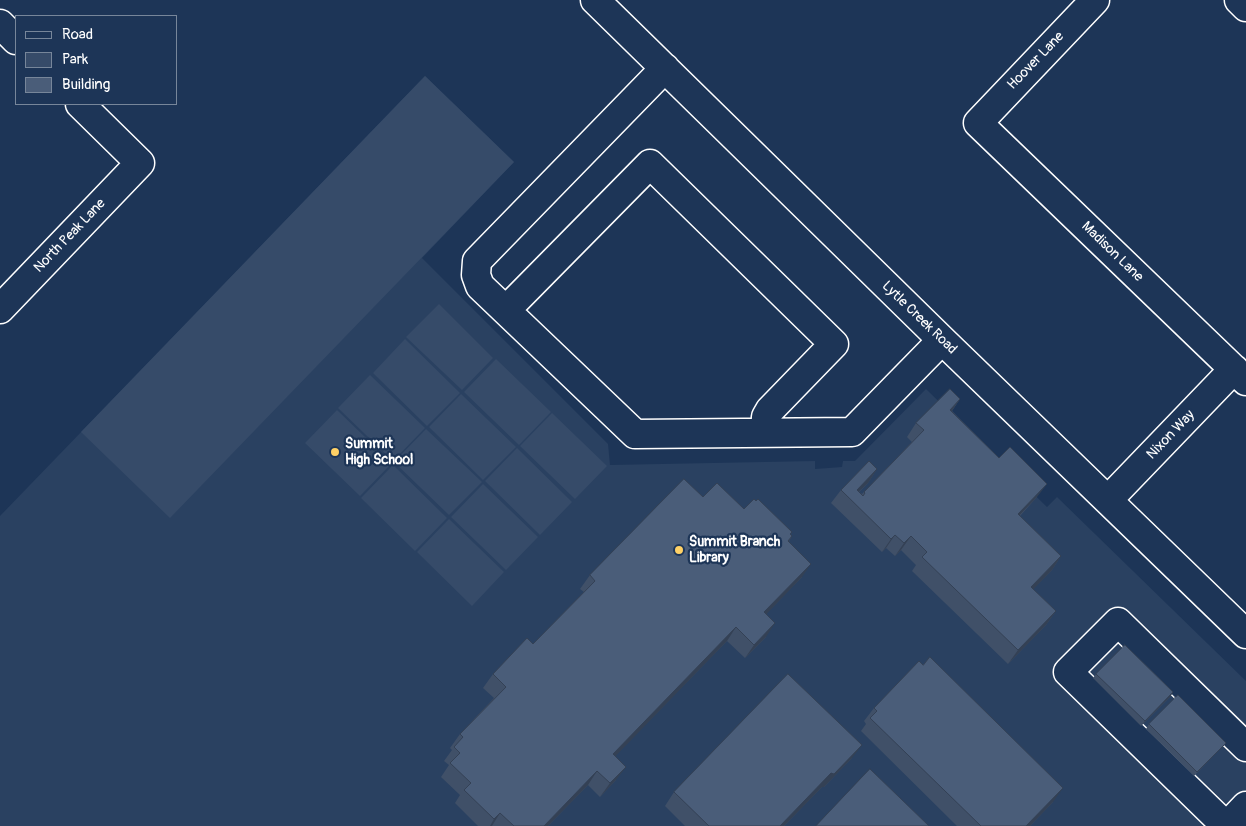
<!DOCTYPE html>
<style>
body{margin:0}
#map{position:relative;width:1246px;height:826px;overflow:hidden;background:#1d3557;font-family:Pangolin,sans-serif}
canvas{display:block}
.legend{position:absolute;left:15px;top:15px;width:162px;height:90px;box-sizing:border-box;background:#1d3557;border:1px solid #77869a;margin:0;padding:6px 9px;list-style:none;font-size:15px;color:#fff}
.legend li{display:flex;align-items:center;gap:10px;height:25px}
.legend b{width:25px;border:1px solid #77869a}
</style>
<div id="map">
<canvas width="1246" height="826"></canvas>
<ul class="legend">
<li><b style="height:6px;background:#1d3557"></b>Road</li>
<li><b style="height:14px;background:#364b69"></b>Park</li>
<li><b style="height:14px;background:#4a5d79"></b>Building</li>
</ul>
</div>
<script>
const g = document.querySelector('canvas').getContext('2d');
g.lineJoin = 'round';
function paint(path, color) { g.fillStyle = color; g.fill(path, 'evenodd'); }
function trace(path, color, width, dash) { g.strokeStyle = color; g.lineWidth = width; g.lineCap = dash ? 'butt' : 'round'; g.setLineDash(dash || []); g.stroke(path); }
function write(font, color, halo, rows, align = 'center') {
  g.font = font + ' Pangolin,sans-serif'; g.lineWidth = 4.5; g.setLineDash([]); g.textBaseline = 'middle'; g.strokeStyle = halo; g.fillStyle = color; for (const [text, x, y, turn = 0] of rows) {
    g.save(); g.translate(x, y); g.rotate((+turn || 0) * Math.PI / 180); g.textAlign = isNaN(turn) ? turn : align; if (halo) g.strokeText(text, 0, 0); g.fillText(text, 0, 0); g.restore();
  }
}
paint(new Path2D(`
 M425,76L514,162L422,258L608,444L610,465L815,461V469L842,467L843,461H855L926,389L1047,507L1057,497L1246,681V826H0V516Z`), '#2a4161');
paint(new Path2D(`
 M425,76L514,162L170,518L81,432Z
 M439,304L493,358L462,390L406,337Z
 M405,339L460,393L427,426L373,373Z
 M496,359L551,412L519,445L464,392Z
 M370,375L425,428L393,461L338,408Z
 M461,394L516,447L483,480L429,427Z
 M337,410L392,463L360,496L305,443Z
 M552,413L607,466L575,499L520,446Z
 M426,429L482,482L449,515L394,462Z
 M517,448L572,502L540,535L485,481Z
 M393,465L447,518L415,551L361,498Z
 M483,484L538,537L506,570L451,517Z
 M449,519L504,572L472,606L417,552Z`), '#364b69');
const minor = new Path2D(`
 M595,0L942,340L1246,634
 M1095,0L978,123L1246,381
 M1239,0L1246,7
 M0,24L16,40
 M665,68L477,261L476,275L480,286L635,434L852,432L942,340
 M0,309L140,163L80,104
 M506,310L650,164L834,344L770,410L766,417L765,433
 M1108,500L1234,369
 M1226,826L1068,672L1118,622L1246,747
 M1227,826L1246,806`);
trace(minor, '#fff', 31);
trace(minor, '#1d3557', 28);
paint(new Path2D(`
 M960,399L952,411L1037,497L1020,516L1061,556L1052,570L1033,589L1056,611L1046,625L1008,664L912,571L916,565L901,550L895,556L886,548L882,552L831,503L841,490L877,469L868,483L859,492L862,494L912,442L907,437L916,423Z
 M703,497L744,509L792,532L790,535L792,536L789,541L802,577L766,614V637L745,658L727,641L615,756L616,780L600,797L588,785L548,826H478L455,803L460,795L441,777L449,765L444,761L452,750L450,748L460,734L494,698L483,688L493,674L533,644L584,592L580,589L590,575Z
 M1096,674L1173,692L1170,697L1141,726L1093,678Z
 M874,708L1053,802L1030,826H957L861,731L866,724L864,721Z
 M1149,724L1226,743L1222,747L1194,776L1146,729Z
 M852,758L824,787H822L784,826H685L665,806L674,792Z`), '#405068');
paint(new Path2D(`
 M960,399L951,412L950,410Z
 M877,469L868,483L851,499L857,490Z
 M1047,484L1037,497L1008,527L1018,514Z
 M895,535L886,548L882,552L891,539Z
 M911,536L901,550L895,556L904,543Z
 M1061,556L1052,570L1022,601L1031,587Z
 M811,564L802,577L755,626L764,612Z
 M1056,611L1046,625L1008,664L1018,650Z
 M775,623L766,637L745,658L754,645Z
 M736,627L727,641L604,768L613,754Z
 M1173,692L1170,697L1141,726L1145,721Z
 M862,745L852,758L824,787H822L784,826H780L831,773Z
 M626,767L616,780L600,797L610,783Z
 M597,771L588,785L548,826H544Z
 M1063,788L1053,802L1030,826H1026Z
 M500,813L492,826H490L494,819Z`), '#344155');
const building = new Path2D(`
 M950,389L960,399L950,410L999,458L1010,447L1047,484L1018,514L1061,556L1031,587L1056,611L1018,650L922,557L927,552L911,536L904,543L895,535L891,539L841,490L869,461L877,469L857,490L863,496L865,493L864,492L924,430L916,423Z
 M684,479L703,497L717,483L744,509L754,499L756,501L758,499L792,532L790,534L792,536L788,541L811,564L764,612L775,623L754,645L736,627L613,754L626,767L610,783L597,771L544,826H514L500,813L494,819L464,790L471,783L450,763L460,753L454,747L463,737L460,734L506,687L493,674L527,638L533,644L595,581L590,575Z
 M1125,645L1173,692L1145,721L1096,674Z
 M930,657L1063,788L1026,826H981L870,718L877,711L874,708L919,661L923,665Z
 M788,674L862,745L834,774L831,773L780,826H709L674,792Z
 M1178,695L1226,743L1197,772L1149,724Z
 M870,769L929,826H816Z`);
paint(building, '#4a5d79');
trace(building, '#344155', 1);
for (const [x, y, r, color] of [
 [335,452,5,"#ffd166"],
 [679,550,5,"#ffd166"]
]) { const dot = new Path2D(); dot.arc(x, y, r, 0, 2 * Math.PI); g.fillStyle = color; g.fill(dot); trace(dot, '#1d3557', 2); }
write('14px', '#fff', '#1d3557', [
 ["Hoover Lane",1036,61,-46],
 ["North Peak Lane",70,236,-46],
 ["Madison Lane",1112,252,44],
 ["Lytle Creek Road",919,318,44],
 ["Nixon Way",1171,435,-46]
]);
write('bold 14px', '#fff', '#1d3557', [
 ["Summit",345,444],
 ["High School",345,460],
 ["Summit Branch",689,542],
 ["Library",689,558]
], 'left');
</script>
